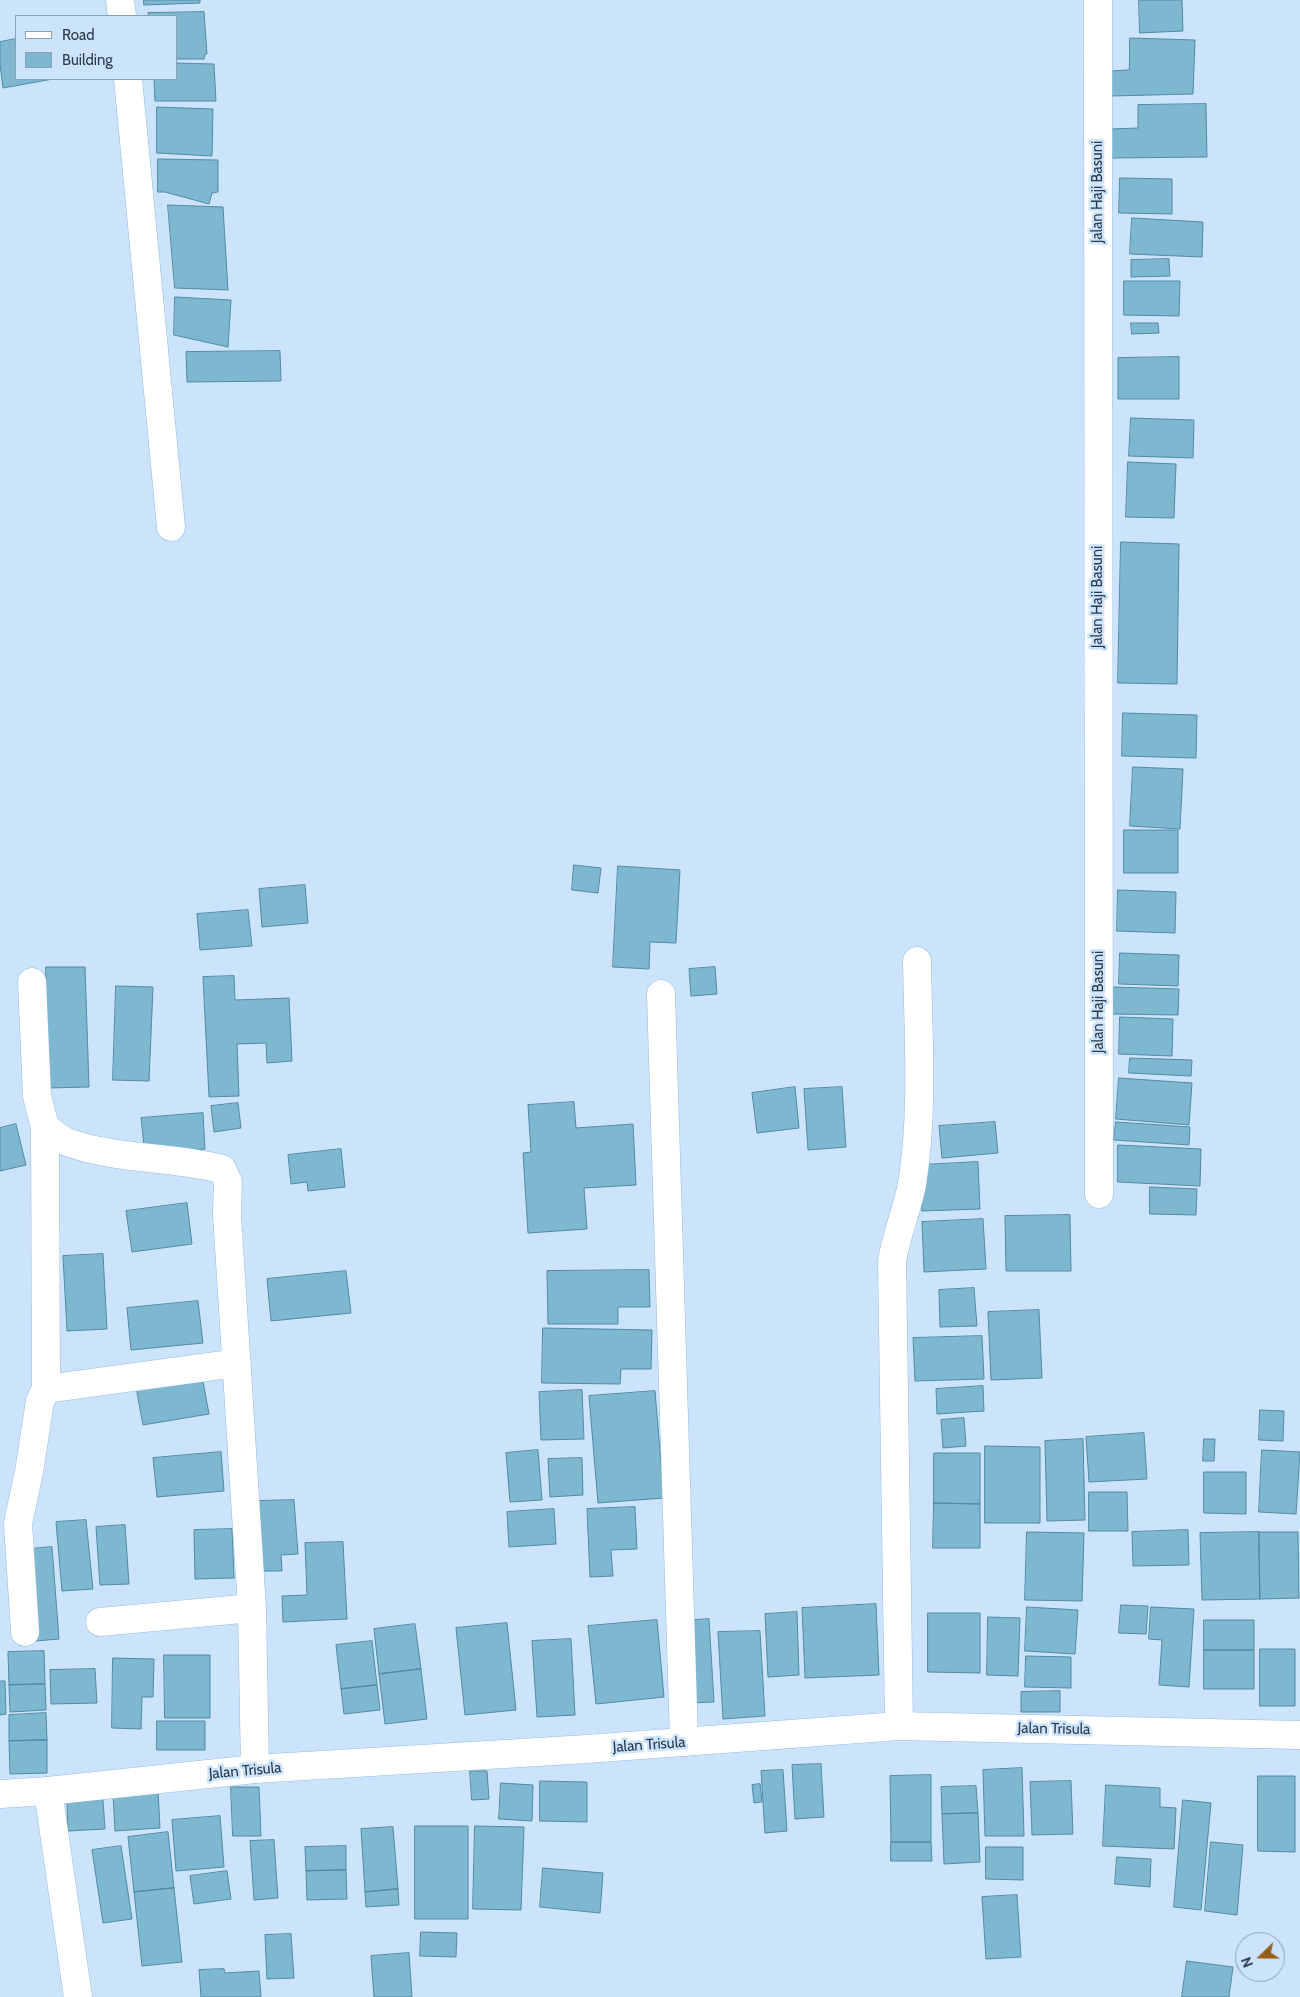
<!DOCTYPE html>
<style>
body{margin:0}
#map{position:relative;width:1300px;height:1997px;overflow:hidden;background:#cbe4fb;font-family:Cabin,sans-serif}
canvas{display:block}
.legend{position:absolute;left:15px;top:15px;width:162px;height:65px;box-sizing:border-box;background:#cbe4fb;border:1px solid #8ba0b4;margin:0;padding:6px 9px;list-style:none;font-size:15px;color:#2a3b4a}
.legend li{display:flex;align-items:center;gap:10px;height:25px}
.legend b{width:25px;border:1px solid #8ba0b4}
.north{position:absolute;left:1235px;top:1932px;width:50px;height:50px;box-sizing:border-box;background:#cbe4fb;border:1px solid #8ba0b4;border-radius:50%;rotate:248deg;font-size:14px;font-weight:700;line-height:20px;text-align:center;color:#2a3b4a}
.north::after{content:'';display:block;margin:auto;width:18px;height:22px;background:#965f18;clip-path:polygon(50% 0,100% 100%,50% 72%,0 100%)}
</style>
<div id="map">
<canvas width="1300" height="1997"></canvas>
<ul class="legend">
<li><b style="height:6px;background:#fff"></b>Road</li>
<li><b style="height:14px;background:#7eb7d0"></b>Building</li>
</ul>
<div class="north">N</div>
</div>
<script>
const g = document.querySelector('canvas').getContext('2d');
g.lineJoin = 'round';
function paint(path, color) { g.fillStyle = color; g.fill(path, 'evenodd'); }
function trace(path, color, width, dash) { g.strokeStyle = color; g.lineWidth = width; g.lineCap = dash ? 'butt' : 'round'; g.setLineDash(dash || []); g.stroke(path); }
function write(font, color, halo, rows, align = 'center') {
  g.font = font + ' Cabin,sans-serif'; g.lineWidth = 5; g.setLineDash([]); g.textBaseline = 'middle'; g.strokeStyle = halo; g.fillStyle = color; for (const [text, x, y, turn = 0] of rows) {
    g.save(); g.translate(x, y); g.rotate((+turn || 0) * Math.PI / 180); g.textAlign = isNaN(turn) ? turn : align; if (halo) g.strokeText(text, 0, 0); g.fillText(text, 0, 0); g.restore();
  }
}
const building = new Path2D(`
 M144,0H200V3L144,5Z
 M1139,0H1182L1183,31L1140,33Z
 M204,12L207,54H205L204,59H176V16H149L148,13Z
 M1130,38L1195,40L1193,94L1111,96L1110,71L1129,70Z
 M16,39V79H53L3,88L0,64V42Z
 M176,63L214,64L216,101H155L154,79H176Z
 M1206,104L1207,157L1111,158L1110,129L1138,128V105Z
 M157,107L213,109L212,156L157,153Z
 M158,159L218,160V192L212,193L209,204L165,192H158Z
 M1120,178L1172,179V214L1119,213Z
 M168,205L223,207L228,290L175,288Z
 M1132,218L1203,222L1202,257L1130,254Z
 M1169,259L1170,276L1131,277V260Z
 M1124,281H1180L1179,316L1124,315Z
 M175,297L231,300L228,347L174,335Z
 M1131,323H1158L1159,333L1132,334Z
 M280,351L281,381L187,382L186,352Z
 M1179,357V399H1118V358Z
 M1131,418L1194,420L1193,458L1129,456Z
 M1128,462L1176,464L1174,518L1126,517Z
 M1121,542L1179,544L1177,684L1118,683Z
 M1123,713L1197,715L1196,758L1122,756Z
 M1133,767L1183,769L1180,829L1130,826Z
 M1124,830H1178V873H1124Z
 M574,865L601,868L598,893L572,890Z
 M618,866L680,870L676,943L650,942L649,969L613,967Z
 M305,885L308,923L262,927L259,889Z
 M1118,890L1176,892L1175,933L1117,931Z
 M248,910L252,946L200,950L197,914Z
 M1120,953L1179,955L1178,986L1119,984Z
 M46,967H85L89,1087L48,1088Z
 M715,967L717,994L691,996L689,969Z
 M234,976L235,1000L289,998L292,1061L267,1063L266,1043L237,1044L239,1096L209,1097L203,977Z
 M116,986L153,987L149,1081L113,1080Z
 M1112,987L1179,989L1178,1015L1111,1014Z
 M1120,1017L1173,1019L1172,1056L1119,1054Z
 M1130,1058L1192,1060L1191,1076L1129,1073Z
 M1119,1078L1192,1083L1189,1125L1116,1119Z
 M795,1087L799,1128L757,1133L752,1093Z
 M842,1087L846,1147L808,1150L804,1089Z
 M574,1102L576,1128L633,1124L636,1185L584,1188L587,1229L528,1233L523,1153L531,1152L528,1105Z
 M238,1103L241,1128L214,1132L211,1106Z
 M203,1113L205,1149L145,1155L141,1118Z
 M995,1122L998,1153L942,1158L939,1126Z
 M1116,1122L1190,1127L1189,1145L1114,1140Z
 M16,1124L26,1165L0,1171V1128Z
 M1118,1145L1201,1149L1200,1186L1118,1182Z
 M341,1149L345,1187L308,1191L307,1182L291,1184L288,1155Z
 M978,1162L980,1209L922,1211L920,1165Z
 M1150,1187L1197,1189L1196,1215L1150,1214Z
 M187,1203L192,1244L132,1252L126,1211Z
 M1070,1215L1071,1271H1006L1005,1216Z
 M983,1219L986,1269L924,1272L922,1222Z
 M103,1254L107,1329L67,1331L63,1256Z
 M649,1270L650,1307H618V1324H548L547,1271Z
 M346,1271L351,1313L271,1321L267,1279Z
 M974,1288L977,1326L940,1327L939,1290Z
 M198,1301L203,1343L131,1350L127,1308Z
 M1039,1310L1042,1378L991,1380L988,1312Z
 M543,1328L652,1330L651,1369H621L620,1384L542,1383Z
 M982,1336L984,1379L915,1381L913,1338Z
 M202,1376L209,1414L143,1425L136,1387Z
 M983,1386L984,1411L937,1414L936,1389Z
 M582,1390L584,1439L541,1440L539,1392Z
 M655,1391L664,1498L598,1503L589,1396Z
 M1260,1410L1284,1411L1283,1441L1259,1440Z
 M964,1418L966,1446L943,1448L941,1420Z
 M1144,1433L1147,1479L1089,1482L1086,1437Z
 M1083,1439L1085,1520L1047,1521L1045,1441Z
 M1204,1439H1215L1214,1461H1203Z
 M985,1446L1040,1447V1523H985Z
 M538,1450L542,1500L510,1502L506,1453Z
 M1262,1450L1300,1452L1296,1514L1259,1512Z
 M221,1452L224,1491L157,1497L153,1458Z
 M934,1453H980V1504L934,1503Z
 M582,1458L583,1495L550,1497L548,1459Z
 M1204,1472H1246V1514L1204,1513Z
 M1089,1492H1127L1128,1531H1089Z
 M294,1500L298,1554L281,1555L282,1571H263L259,1501Z
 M934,1503L980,1504V1548H933Z
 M635,1507L637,1549L611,1550L613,1576L590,1577L587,1509Z
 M554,1509L556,1544L509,1547L507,1512Z
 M86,1520L93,1589L62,1591L56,1522Z
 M125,1525L129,1584L100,1585L96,1527Z
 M232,1529L234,1578L195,1579L194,1530Z
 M1188,1530L1189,1565L1133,1566L1132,1532Z
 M1027,1532L1084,1533L1082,1601L1025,1600Z
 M1259,1532H1298L1299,1598L1260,1599Z
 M1259,1532L1260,1599L1202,1600L1200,1533Z
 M343,1542L347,1619L283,1622L282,1596L307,1595L305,1543Z
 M52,1547L59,1639L36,1641L29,1549Z
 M876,1604L879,1675L805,1678L802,1608Z
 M1121,1605L1148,1606L1146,1634L1119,1633Z
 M1027,1607L1078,1610L1075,1654L1025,1651Z
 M1151,1607L1194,1609L1189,1687L1159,1685L1162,1640L1149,1639Z
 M797,1612L799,1675L768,1677L765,1614Z
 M928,1613H980V1673L928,1672Z
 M988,1617L1020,1618L1018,1676L987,1675Z
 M709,1619L714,1702L687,1703L682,1621Z
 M657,1620L664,1697L596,1704L588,1626Z
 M1204,1620H1254V1650H1204Z
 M507,1623L516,1710L465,1715L456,1628Z
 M415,1624L421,1669L379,1674L374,1629Z
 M760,1631L765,1716L723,1719L718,1632Z
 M571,1639L575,1715L537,1717L532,1641Z
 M372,1641L377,1685L341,1689L336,1645Z
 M1260,1649H1295V1706H1260Z
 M1204,1650H1254V1689H1204Z
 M44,1651L45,1684L9,1685L8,1652Z
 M164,1655H210V1718H165Z
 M1026,1656L1071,1657V1688L1025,1687Z
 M113,1658L154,1659L153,1697H142L141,1729L112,1728Z
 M95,1669L97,1703L51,1704L50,1670Z
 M421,1669L427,1719L385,1724L379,1674Z
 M0,1681H5L6,1714L0,1715Z
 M45,1684L46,1710L10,1712L9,1685Z
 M377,1685L380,1710L344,1714L341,1689Z
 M1060,1691V1712H1021V1692Z
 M46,1713L47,1740L9,1741V1715Z
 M157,1721H205V1750H157Z
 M47,1740V1773L10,1774L9,1741Z
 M821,1764L824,1817L795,1819L792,1765Z
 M1022,1768L1024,1836H985L983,1770Z
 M783,1770L787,1831L765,1833L761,1771Z
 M470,1771H487L489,1799L472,1800Z
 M931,1775V1842H891L890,1776Z
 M1258,1776H1295V1852L1258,1851Z
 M540,1781L587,1782V1822L540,1821Z
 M1071,1781L1073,1834L1032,1835L1030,1782Z
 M501,1783L533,1785L532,1821L499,1819Z
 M760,1784L762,1802L754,1803L752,1785Z
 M1106,1785L1160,1788V1807L1176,1808L1174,1849L1103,1846Z
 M976,1786L978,1813L942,1814L941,1787Z
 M231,1787H259L261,1836H233Z
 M158,1790L160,1828L115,1831L113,1794Z
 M103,1800L105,1829L68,1831L67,1803Z
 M1183,1800L1211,1803L1201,1910L1174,1907Z
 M978,1813L980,1862L944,1864L942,1814Z
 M220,1816L224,1867L176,1871L172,1820Z
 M415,1826H468V1919H415Z
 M475,1826L524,1827L521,1910L473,1909Z
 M393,1827L398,1889L365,1892L361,1829Z
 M168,1832L174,1888L134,1892L128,1837Z
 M274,1840L278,1898L254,1900L250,1841Z
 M891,1842H931L932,1861H891Z
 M1211,1842L1243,1845L1237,1915L1205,1911Z
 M121,1846L132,1919L103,1923L92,1850Z
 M346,1846V1870L306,1871L305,1847Z
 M986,1847H1023V1880L986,1879Z
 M1117,1857L1151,1859L1150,1887L1115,1884Z
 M543,1868L603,1873L600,1913L540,1907Z
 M346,1870L347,1899L307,1900L306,1871Z
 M227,1871L231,1899L194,1904L190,1876Z
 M174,1888L182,1962L142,1966L134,1892Z
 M398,1889L399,1905L366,1907L365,1892Z
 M1017,1895L1021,1957L986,1959L982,1897Z
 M421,1932L457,1933L456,1957L420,1956Z
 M291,1934L294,1978L267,1979L265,1935Z
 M409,1953L412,1997H374L371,1956Z
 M1187,1961L1233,1967L1229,1997H1182Z
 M224,1969L225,1973L259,1971L261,1997H201L199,1970Z`);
paint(building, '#7eb7d0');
trace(building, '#528aa2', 1);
const street = new Path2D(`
 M120,0L122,16
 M1098,0L1099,1194
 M128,79L171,527
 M32,982L37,1096L45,1127C52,1132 59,1139 67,1142C116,1160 171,1156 222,1169L228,1182L227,1215L252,1608L255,1769
 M661,994L684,1742
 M45,1127L46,1389
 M100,1622L252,1608
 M25,1632L18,1523L29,1472L40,1401L46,1389L237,1363
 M899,1726L892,1261C896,1235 907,1211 912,1184C924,1111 918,1034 917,961
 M48,1791L78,1997`);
const secondary = new Path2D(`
 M0,1794L48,1791L255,1769L587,1749L899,1726L1300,1735`);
trace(street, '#94bce2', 29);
trace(secondary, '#94bce2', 29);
trace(street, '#fff', 28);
trace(secondary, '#fff', 28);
write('15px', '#2a3b4a', '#cbe4fb', [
 ["Jalan Haji Basuni",1098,192,-90],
 ["Jalan Haji Basuni",1098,597,-90],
 ["Jalan Haji Basuni",1099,1002,-90],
 ["Jalan Trisula",1054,1729,1],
 ["Jalan Trisula",649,1745,-4],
 ["Jalan Trisula",245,1771,-5]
]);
</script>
